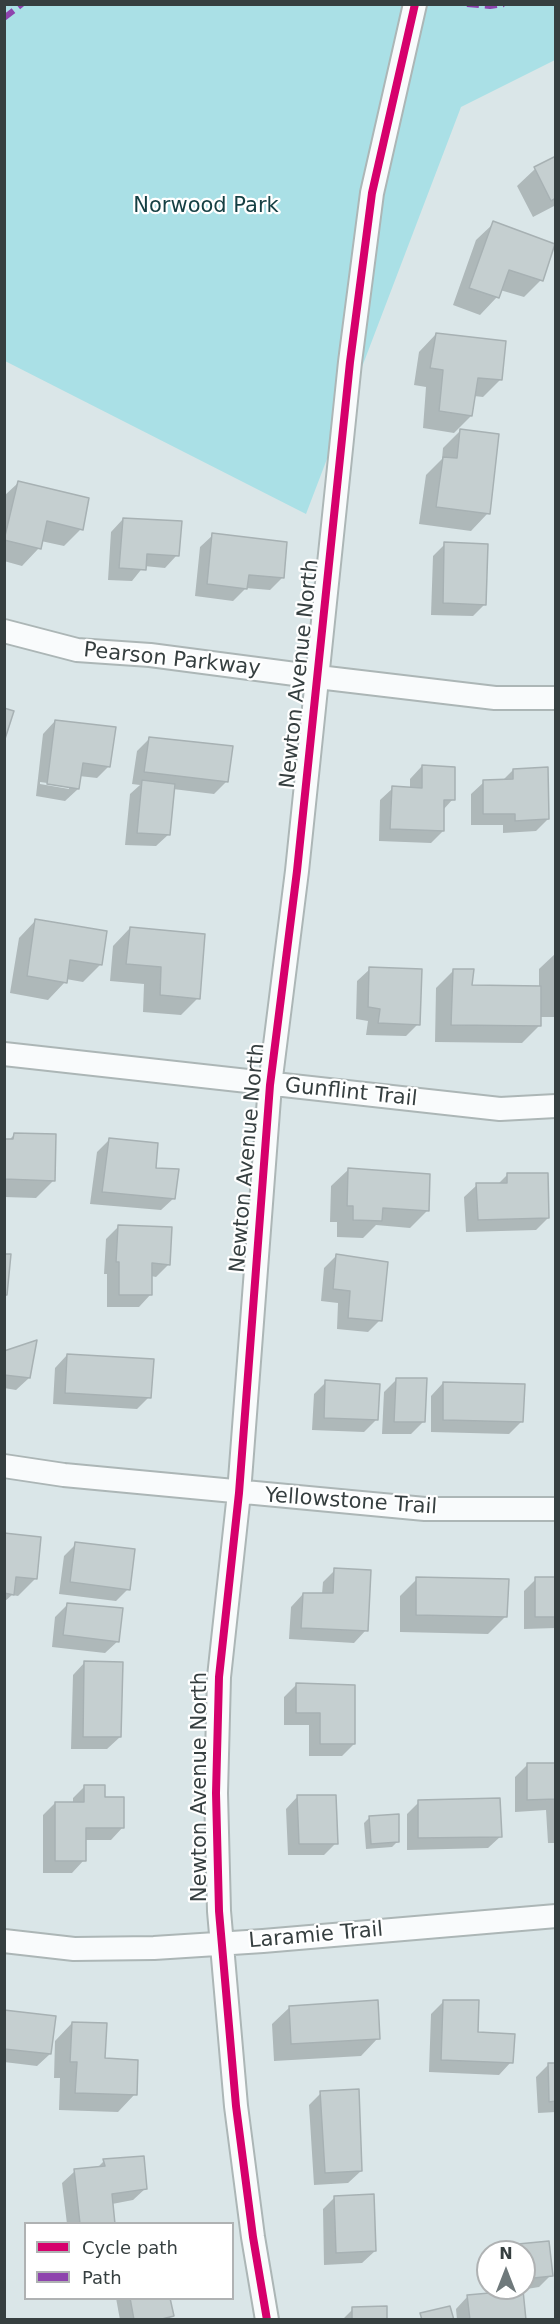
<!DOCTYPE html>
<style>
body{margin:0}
#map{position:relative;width:560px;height:2324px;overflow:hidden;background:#dae6e8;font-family:"DejaVu Sans",sans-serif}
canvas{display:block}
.frame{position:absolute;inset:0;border:6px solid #363f40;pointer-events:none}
.legend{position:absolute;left:24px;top:2222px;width:210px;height:78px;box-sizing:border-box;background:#fff;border:2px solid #afb2b3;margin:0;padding:8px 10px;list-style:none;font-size:18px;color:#363f40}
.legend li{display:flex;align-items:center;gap:12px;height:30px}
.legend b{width:30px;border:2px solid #afb2b3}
.north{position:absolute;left:476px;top:2240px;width:60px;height:60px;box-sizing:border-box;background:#fff;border:2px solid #afb2b3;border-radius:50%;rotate:0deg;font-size:16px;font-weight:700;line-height:24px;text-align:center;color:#363f40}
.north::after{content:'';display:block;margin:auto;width:21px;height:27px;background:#6f797b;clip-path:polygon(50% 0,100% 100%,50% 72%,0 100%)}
</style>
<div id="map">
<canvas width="560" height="2324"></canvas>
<div class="frame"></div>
<ul class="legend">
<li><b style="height:8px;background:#d6006c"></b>Cycle path</li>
<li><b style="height:8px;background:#8e44ad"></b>Path</li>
</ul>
<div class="north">N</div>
</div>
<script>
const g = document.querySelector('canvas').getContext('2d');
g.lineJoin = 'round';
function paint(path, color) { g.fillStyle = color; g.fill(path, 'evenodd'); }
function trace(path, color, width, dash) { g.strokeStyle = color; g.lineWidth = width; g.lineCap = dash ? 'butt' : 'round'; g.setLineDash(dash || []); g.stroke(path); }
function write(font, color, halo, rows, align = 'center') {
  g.font = font + ' "DejaVu Sans",sans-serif'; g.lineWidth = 4.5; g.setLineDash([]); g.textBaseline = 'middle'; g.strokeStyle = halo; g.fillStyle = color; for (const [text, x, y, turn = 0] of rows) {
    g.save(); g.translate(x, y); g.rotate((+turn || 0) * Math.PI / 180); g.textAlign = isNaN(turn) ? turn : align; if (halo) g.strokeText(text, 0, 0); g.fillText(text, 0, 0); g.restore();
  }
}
paint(new Path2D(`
 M4,5H555V60L461,107L306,514L5,361Z`), '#aae0e6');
paint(new Path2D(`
 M556,157V205L533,217L517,186L535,169Z
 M494,223L541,280L524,297L500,290L497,297L480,315L453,305L476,240Z
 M436,334L501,379L483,397L474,396L471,416L454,433L423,428L426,387L414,385L419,352Z
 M461,430L488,513L471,531L419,524L426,475L442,459L443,448Z
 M18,483L81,529L64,546L41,541L39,548L22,566L4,561V496Z
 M123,519L177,555L165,568L144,566L132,581L108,580L111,532Z
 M213,535L282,578L270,590L246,588L233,601L195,596L200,547Z
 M445,544L485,604L473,616L431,615L433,556Z
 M55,721L109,766L97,778L79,776L78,789L65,801L36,796L43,734ZM40,782L69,786V789L40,784Z
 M149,739L226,782L214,794L173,789L169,834L156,846L125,845L130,794L140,785L132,784L137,751Z
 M422,766L453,799L443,810V831L431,843L379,841L380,800L393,788L410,789V779Z
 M513,770L548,819L536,831L503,833V825H471V794L484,782L502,781Z
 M36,920L105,932L100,965L83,982L66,979L65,982L48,1000L10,993L19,938Z
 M130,928L198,998L181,1015L143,1012L144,984L110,981L113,946Z
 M556,953V1017H539V1026L522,1043L435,1042L436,988L454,970L471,986L539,988V969Z
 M370,969L418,1024L406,1036L366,1035L368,1021L356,1019L357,981Z
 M15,1134L53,1181L36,1198L4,1197V1141H8Z
 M109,1140L154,1169L174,1198L161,1210L90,1204L97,1152Z
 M349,1169L427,1211L410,1228L376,1225L363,1238L337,1237V1222H330L331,1186Z
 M508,1174L548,1218L536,1230L466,1232L464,1197L477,1185H497Z
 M118,1227L169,1264L156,1277L151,1276V1294L139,1307H107V1274H104L106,1239Z
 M336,1256L380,1320L368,1332L337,1329L338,1303L321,1301L324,1268Z
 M4,1353L29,1378L16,1390L4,1388Z
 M67,1355L149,1397L137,1409L53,1404L55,1368Z
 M396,1380L424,1421L411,1434H382L384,1392Z
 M326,1382L376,1420L364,1432L312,1430L314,1394Z
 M443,1383L522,1421L509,1434L431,1432V1396Z
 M4,1534L36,1578L18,1596L12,1595L4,1602Z
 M76,1544L128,1589L116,1601L59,1594L64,1556Z
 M335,1570L366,1630L354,1643L289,1639L291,1607L303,1594H322L323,1582Z
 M556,1578V1628L524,1629V1591L536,1579Z
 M417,1579L506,1616L488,1634L400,1632V1596Z
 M67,1605L118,1641L105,1653L52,1647L55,1617Z
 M85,1662L120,1737L107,1749H71L73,1675Z
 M296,1685L354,1744L342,1756H309V1725H284V1697Z
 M556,1764V1843H548L546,1810L515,1812V1777L527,1765Z
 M85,1786L104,1798L123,1827L111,1840H84V1860L72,1873H43V1815L55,1803H73V1798Z
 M298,1796L336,1843L324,1855H288L286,1809Z
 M419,1802L501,1836L488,1848L407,1850V1814Z
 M370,1817L398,1841L392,1847L366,1849L364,1823Z
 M443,2002L511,2062L499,2075L429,2072L431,2014Z
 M290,2007L378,2038L361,2056L274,2061L272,2024Z
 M4,2011L50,2054L37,2066L4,2062Z
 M72,2023L135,2094L118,2112L59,2110L60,2078H54L55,2041Z
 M556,2064V2112L538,2113L536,2077L548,2065Z
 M321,2093L361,2171L348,2183L314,2185L309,2105Z
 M104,2161L146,2188L133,2200L112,2204L114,2224H67L62,2183L75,2171L96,2169Z
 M335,2197L375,2251L362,2263L324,2265L323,2209Z
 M518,2246L551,2275L539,2287L521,2290L524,2320H457L456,2309L468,2296L510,2293L509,2288H524V2252H512Z
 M116,2298H168L172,2315L168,2320H120Z
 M353,2309L386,2320H342Z`), '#0003');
const building = new Path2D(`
 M556,156V198L551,201L534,167Z
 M493,221L555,244L543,281L509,270L499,298L469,288Z
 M436,333L506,341L502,380L478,378L472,416L439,411L443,370L430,368Z
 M460,429L499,434L490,514L436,507L443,457L457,458Z
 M18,481L89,498L83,530L47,521L41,549L4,540Z
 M123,518L182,521L179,556L147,554L146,570L119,568Z
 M212,533L287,542L284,578L249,575L247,589L207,584Z
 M444,542L488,544L486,605L443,603Z
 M4,708L14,711L4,742Z
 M55,720L116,727L110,767L83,763L79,789L47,784Z
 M149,737L233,746L228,782L144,772Z
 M422,765L455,767V800H444V831L390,829L392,786L422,788Z
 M548,767L549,819L515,821V814H483V780L513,779V769Z
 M142,780L175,784L170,835L137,833Z
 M35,919L107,931L102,965L70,960L67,983L27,976Z
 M130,927L205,934L200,999L160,995L161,967L126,964Z
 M369,967L422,969L420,1025L378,1023L380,1009L368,1007Z
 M453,969H474L472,985L541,986V1026L451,1025Z
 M14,1133L56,1134L55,1181L4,1179V1139H13Z
 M109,1138L158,1143L156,1168L179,1169L175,1199L102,1192Z
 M348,1168L430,1174L429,1211L383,1208L382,1221L353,1220V1206H347Z
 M507,1173H548L549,1218L478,1220L476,1183H507Z
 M118,1225L172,1227L170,1265L152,1263V1295H119V1262H116Z
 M4,1254H11L7,1295H4Z
 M336,1254L388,1262L382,1321L348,1318L350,1291L333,1289Z
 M37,1340L30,1378L4,1375V1351Z
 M67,1354L154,1359L151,1398L65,1393Z
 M396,1378H427L425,1422H394Z
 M325,1380L380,1384L378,1420L324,1418Z
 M443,1382L525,1384L523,1422L443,1420Z
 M4,1533L41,1537L37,1579L16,1577L14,1595L4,1593Z
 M75,1542L135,1549L130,1590L70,1582Z
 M334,1568L371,1570L368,1631L301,1628L303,1593H333Z
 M416,1577L509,1579L507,1617L416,1615Z
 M535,1577H556V1617H535Z
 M67,1603L123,1608L119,1642L63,1635Z
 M84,1661L123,1662L121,1737H83Z
 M296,1683L355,1685V1744H320V1713H296Z
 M527,1763H556V1799L527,1800Z
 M84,1785H105V1797H124V1828H86V1861H55V1802H84Z
 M297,1795H336L338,1844H299Z
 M500,1798L502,1837L418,1838V1800Z
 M399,1814V1842L371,1844L369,1816Z
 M378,2000L380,2039L291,2044L289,2006Z
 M443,2000H479L478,2032L515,2034L513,2063L441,2060Z
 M4,2010L56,2016L51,2054L4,2049Z
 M72,2022L107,2023L105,2058L138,2060L137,2095L75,2093L77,2062H70Z
 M548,2063H556V2101L549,2102Z
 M359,2089L362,2171L325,2173L320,2091Z
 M144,2156L147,2189L112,2194L115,2224H80L74,2169L105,2166L103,2159Z
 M374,2194L376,2251L336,2253L334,2196Z
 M549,2241L553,2276L524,2279V2252H519L518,2244Z
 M523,2290L526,2320H470L467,2295Z
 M130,2298H170L174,2316L158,2320H134Z
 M387,2306V2320H352V2307Z
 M450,2306L454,2320H422L420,2313Z`);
paint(building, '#c5cfd0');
trace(building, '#a7b1b3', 1.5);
const minor = new Path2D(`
 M4,631L77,650L150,655L318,677L495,698H556
 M4,1054L500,1109L556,1106
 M4,1466L64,1475L425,1509H556
 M4,1941L74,1949L154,1948L263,1941L556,1916
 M267,2320L253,2237L236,2106L219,1911L216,1793L219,1677L239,1493L270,1085L297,871L350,362L372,193L415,4`);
trace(minor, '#acb6b6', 26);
trace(minor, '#f9fbfc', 22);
trace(new Path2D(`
 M467,4L490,6L504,4
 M4,18L22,4`), '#8e44ad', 6, [12, 6]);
trace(new Path2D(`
 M267,2320L253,2237L236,2106L219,1911L216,1793L219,1677L239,1493L270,1085L297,871L350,362L372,193L415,4`), '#d6006c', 8);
write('21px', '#143f43', '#fff', [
 ["Norwood Park",206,207]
]);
write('21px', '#363f40', '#fff', [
 ["Pearson Parkway",172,660,6],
 ["Newton Avenue North",300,674,-84],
 ["Gunflint Trail",351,1093,6],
 ["Newton Avenue North",248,1158,-85],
 ["Yellowstone Trail",351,1502,4],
 ["Newton Avenue North",201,1787,-90],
 ["Laramie Trail",316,1936,-5]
]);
</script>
